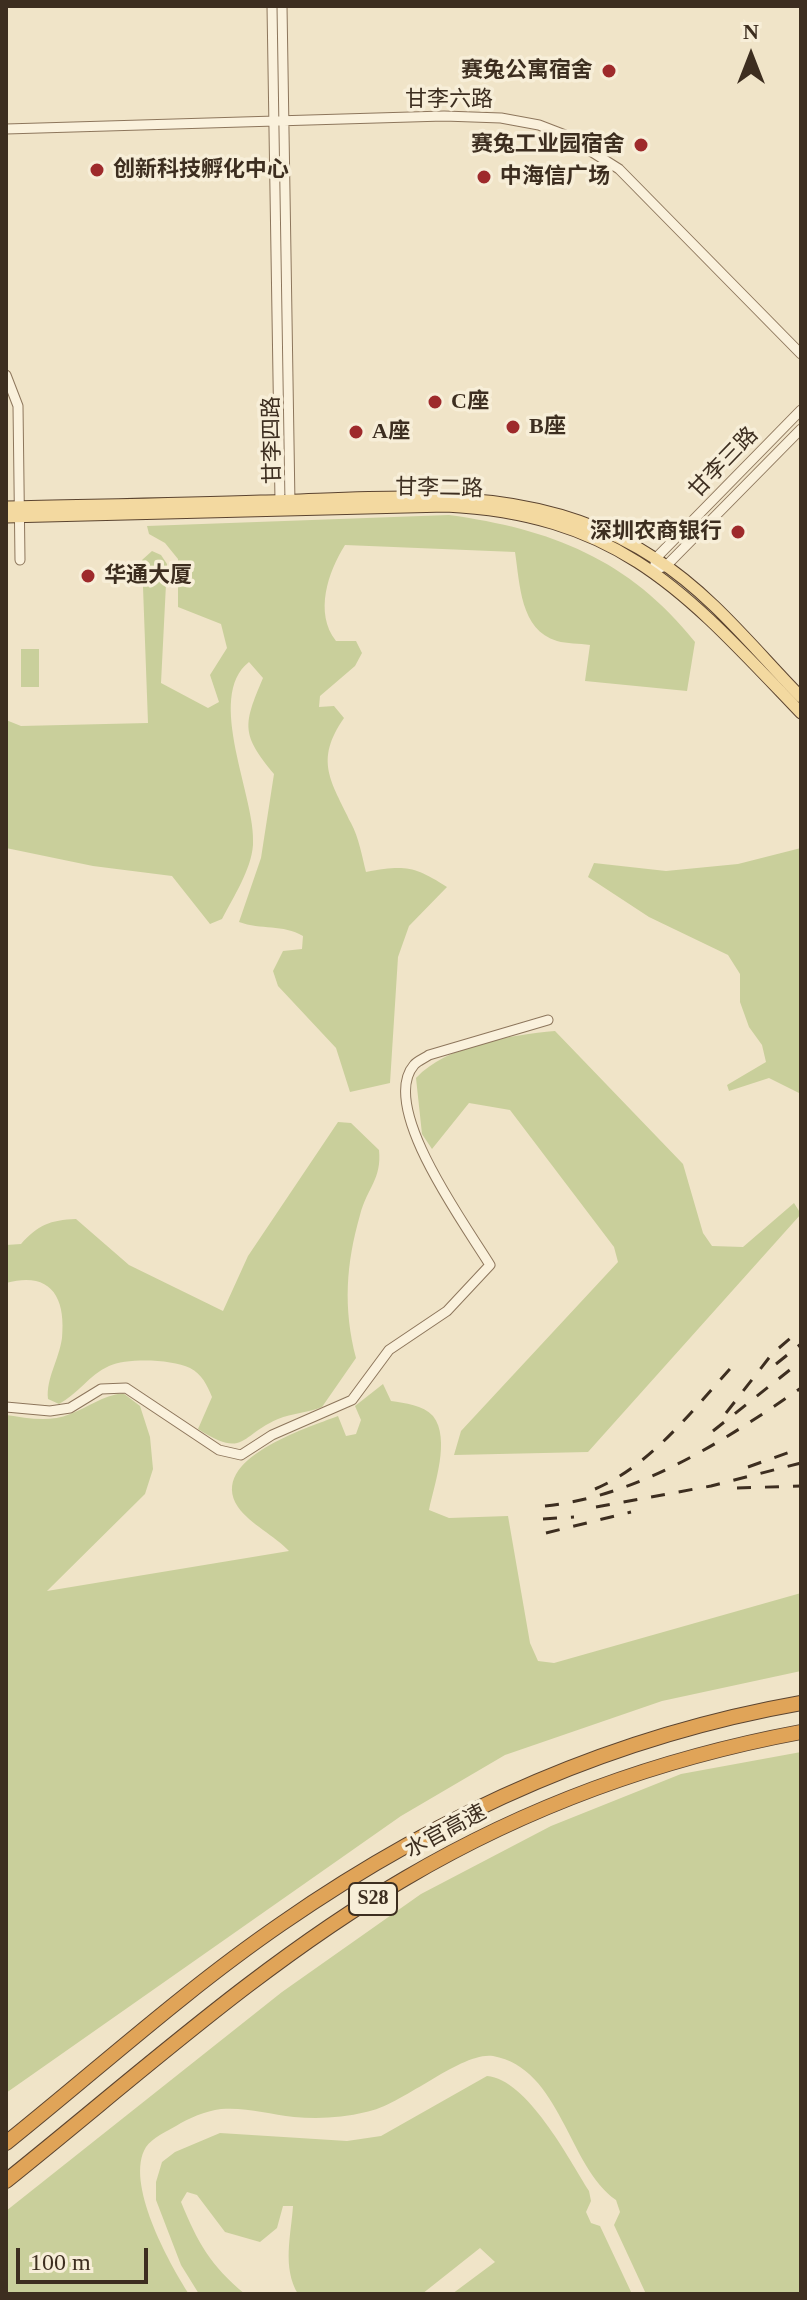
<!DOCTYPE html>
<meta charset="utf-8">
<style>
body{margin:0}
#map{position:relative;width:807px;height:2300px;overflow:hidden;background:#f0e4c8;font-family:"Times New Roman",serif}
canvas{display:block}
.frame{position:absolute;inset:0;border:8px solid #3d2e20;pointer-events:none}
.north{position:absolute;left:711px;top:16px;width:80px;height:80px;-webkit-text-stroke:6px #f7eed8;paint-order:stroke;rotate:0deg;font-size:22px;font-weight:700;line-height:32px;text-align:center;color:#3d2e20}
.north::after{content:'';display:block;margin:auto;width:28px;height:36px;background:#3d2e20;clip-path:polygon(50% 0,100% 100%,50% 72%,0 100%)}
.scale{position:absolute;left:16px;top:2248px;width:132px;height:36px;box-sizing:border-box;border:4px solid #3d2e20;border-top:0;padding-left:10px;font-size:24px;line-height:28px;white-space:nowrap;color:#3d2e20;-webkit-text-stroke:6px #f7eed8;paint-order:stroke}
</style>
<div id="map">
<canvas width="807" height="2300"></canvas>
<div class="frame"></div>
<div class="north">N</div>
<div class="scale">100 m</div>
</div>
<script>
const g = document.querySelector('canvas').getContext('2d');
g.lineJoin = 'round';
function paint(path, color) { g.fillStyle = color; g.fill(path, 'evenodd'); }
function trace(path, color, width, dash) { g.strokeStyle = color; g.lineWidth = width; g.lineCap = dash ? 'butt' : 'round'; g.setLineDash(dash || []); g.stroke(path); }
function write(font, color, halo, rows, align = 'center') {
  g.font = font + ' "Times New Roman","Noto Sans SC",serif'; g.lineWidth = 7; g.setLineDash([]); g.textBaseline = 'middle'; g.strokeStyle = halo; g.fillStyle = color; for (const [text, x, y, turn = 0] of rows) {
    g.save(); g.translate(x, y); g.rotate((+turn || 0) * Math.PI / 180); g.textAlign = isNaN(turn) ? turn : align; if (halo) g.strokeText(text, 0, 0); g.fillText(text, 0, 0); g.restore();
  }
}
paint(new Path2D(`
 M449,515C551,529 629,559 695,642L687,691L585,681L590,645C579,643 567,644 557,641C520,630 520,584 515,552L345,545C328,572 314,613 336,641H356L362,653L355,666L320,696L319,707L334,706L344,718C314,761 331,781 351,823C359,838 362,856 366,872C405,865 414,866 447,887L409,926L398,957L390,1083L350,1092L336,1048L278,986L273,971L283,951L302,949L303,936C283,924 261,930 239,922L261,858L274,774C241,734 243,725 263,678L249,662C204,697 257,799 253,845C251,870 234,896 222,919L210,924L172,876L93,866L6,848V720L21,726L148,723L142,560L152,551L161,555L167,564L161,683L208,708L219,702L210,675L227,648L221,624L178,607V559L165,543L149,534L147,526Z
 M21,649H39V687H21Z
 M801,848V1094L769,1078L729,1091L727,1085L766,1062L762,1045L749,1027L740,1002V974L728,955L649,917L588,877L594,863L666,871L738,864Z
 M555,1031L683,1164L703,1233L712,1246L743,1247L794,1203L801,1214L588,1452L454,1455L461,1431L618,1262L614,1247L510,1110L469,1103L432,1149L422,1134L416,1078C447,1045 511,1035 555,1031Z
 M338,1122L351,1123L379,1150C382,1179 367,1188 360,1215C346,1264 343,1308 356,1358L322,1407C308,1413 292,1413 278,1419C239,1436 245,1459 198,1429L212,1397C207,1385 202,1374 190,1368C171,1359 127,1358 109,1366C89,1375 78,1394 59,1404L48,1399C46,1378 59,1360 62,1338C66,1296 50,1271 6,1283V1245L21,1244C38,1225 50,1220 76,1219L129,1265L223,1311L248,1256Z
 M383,1384L391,1401C405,1403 423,1405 433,1416C451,1439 434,1485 429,1510L449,1518L508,1516L530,1643L538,1661L554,1663L801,1593V1671L662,1701L505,1755L401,1816L6,2093V1415C27,1418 49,1423 70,1414C89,1407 102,1396 123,1393L140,1406L150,1437L153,1469L145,1494L47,1591L289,1551C275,1536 250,1524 238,1507C207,1459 307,1428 338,1416L346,1436L356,1434L361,1420L355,1406Z
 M801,1752V2294H646L614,2225L620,2212L616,2200C568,2167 561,2068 493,2056C462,2051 403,2105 366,2112C342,2118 318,2119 294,2117C269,2114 246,2107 221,2109C205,2111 189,2118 176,2126C167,2131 152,2138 146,2147C124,2182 169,2263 189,2294H6V2211L282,1992L421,1894L551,1826L681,1774Z
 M487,2076C527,2079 569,2159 589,2191L591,2201L586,2212L591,2223L600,2226L632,2294H452L495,2262L480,2248L422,2294H298C282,2267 291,2236 293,2206H283L277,2228L260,2242L225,2232L197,2195L187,2192L181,2202C198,2243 210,2265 245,2294H199L181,2265L156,2200V2182L162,2162L175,2152L220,2133L347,2141L381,2136Z`), '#c9cf9b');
const minor = new Path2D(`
 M272,6L280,501L283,506
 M282,6L290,504
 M6,129L444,116L501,118L539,125L565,135L619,169L801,354
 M6,375L18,406L20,560
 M801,410L656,558L654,570L666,566L801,429
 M6,1407L50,1411L70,1408L101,1389L126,1388L219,1450L241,1455L272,1435L352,1400L389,1350L447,1311L490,1265C467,1227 378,1107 414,1065C417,1061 425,1058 429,1055L548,1020`);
const major = new Path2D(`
 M6,507C91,505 176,504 261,501C397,498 536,479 656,559C712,595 755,650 801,697
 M6,517L446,506C622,515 687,594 801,713`);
const highway = new Path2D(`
 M6,2143C97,2070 185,1990 281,1924C438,1815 613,1736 801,1703
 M6,2181C136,2077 262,1962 406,1878C530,1805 661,1758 801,1732`);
trace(minor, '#8d765c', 11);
trace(major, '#5b4430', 13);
trace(highway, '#5b4430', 16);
trace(minor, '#faf1dc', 9);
trace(major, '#f3d9a0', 11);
trace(highway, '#e0a458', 14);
trace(new Path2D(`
 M776,1364L801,1344
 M726,1413L772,1354L801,1329
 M713,1431L801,1361
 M748,1467L801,1448
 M737,1488L801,1486
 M595,1489C654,1464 696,1405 739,1359
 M545,1506C639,1496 724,1441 801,1388
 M596,1507L711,1486L801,1463
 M543,1519L574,1517
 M546,1533L631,1512`), '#3d2e20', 3, [14, 14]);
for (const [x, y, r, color] of [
 [609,71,8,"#9e2a2b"],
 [641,145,8,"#9e2a2b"],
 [97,170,8,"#9e2a2b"],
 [484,177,8,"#9e2a2b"],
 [435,402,8,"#9e2a2b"],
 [513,427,8,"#9e2a2b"],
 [356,432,8,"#9e2a2b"],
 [738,532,8,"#9e2a2b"],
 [88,576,8,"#9e2a2b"]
]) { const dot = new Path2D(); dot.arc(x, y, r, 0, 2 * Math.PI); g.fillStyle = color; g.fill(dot); trace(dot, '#f7eed8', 3); }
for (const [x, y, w] of [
 [373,1899,48]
]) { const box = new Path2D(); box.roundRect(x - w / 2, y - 16, w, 32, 6); g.fillStyle = '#f7eed8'; g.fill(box); trace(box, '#3d2e20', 2); }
write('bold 20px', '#3d2e20', null, [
 ["S28",373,1899]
]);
write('bold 22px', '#3d2e20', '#f7eed8', [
 ["赛兔公寓宿舍",593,71,"right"],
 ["赛兔工业园宿舍",625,145,"right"],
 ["创新科技孵化中心",113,170],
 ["中海信广场",500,177],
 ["C座",451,402],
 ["B座",529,427],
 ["A座",372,432],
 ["深圳农商银行",722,532,"right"],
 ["华通大厦",104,576]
], 'left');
write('22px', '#3d2e20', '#f7eed8', [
 ["甘李六路",449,100],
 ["甘李四路",273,440,-91],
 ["甘李三路",724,463,-46],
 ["甘李二路",439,489,1],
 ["水官高速",446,1832,-28]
]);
</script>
